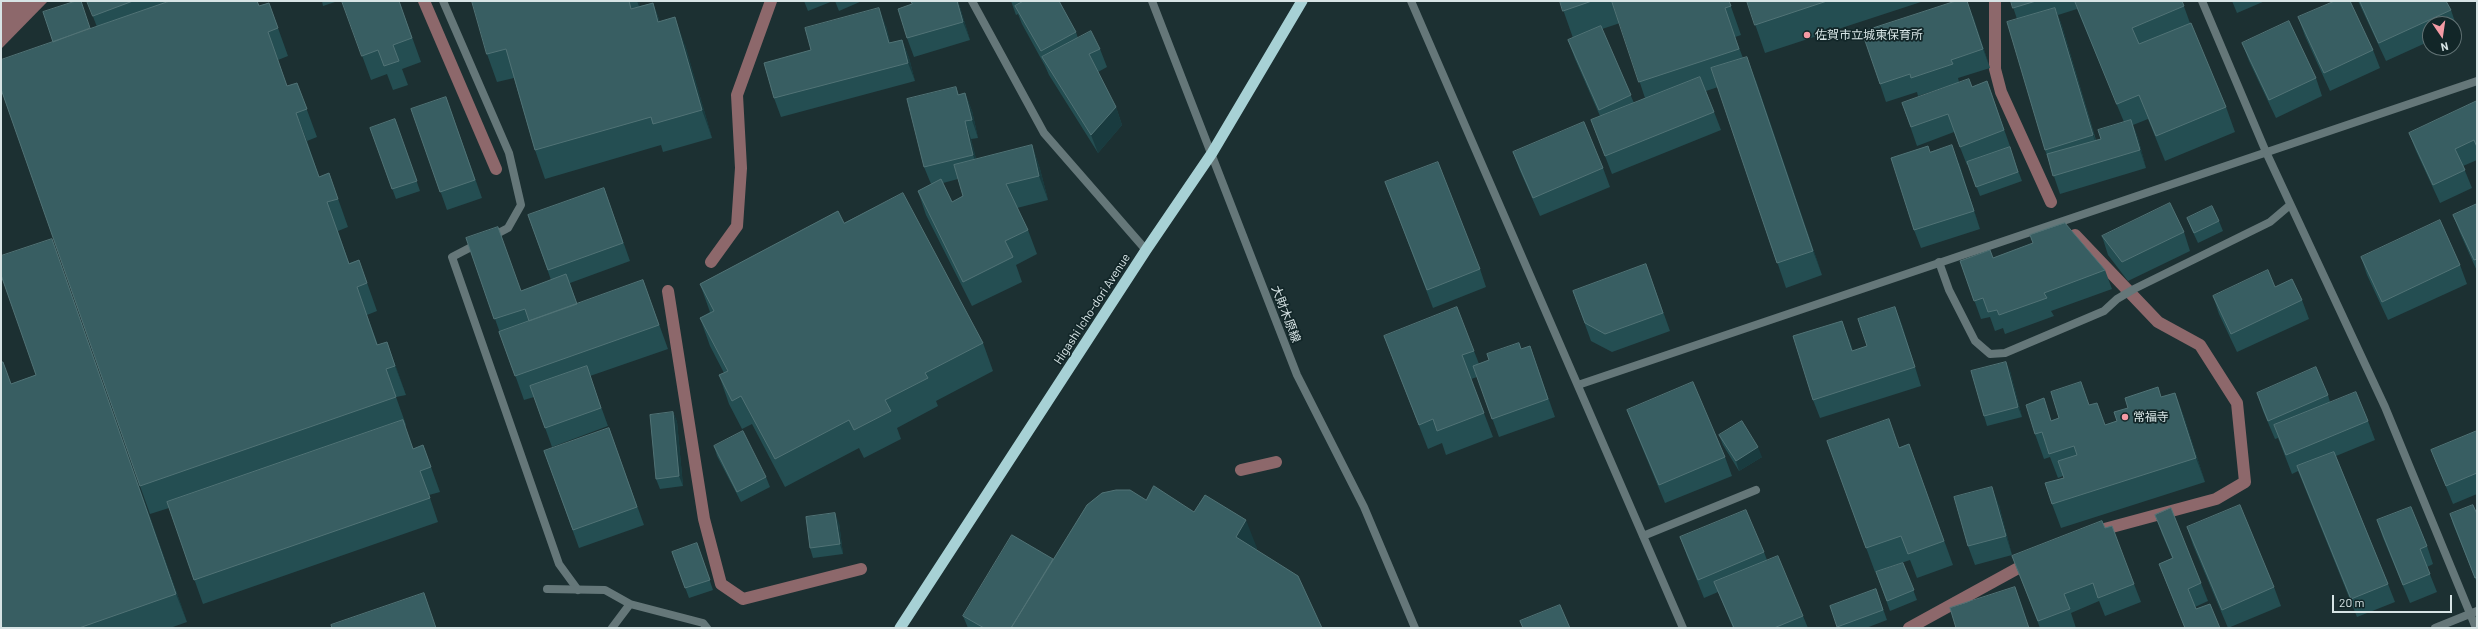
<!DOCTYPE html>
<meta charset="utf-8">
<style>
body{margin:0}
#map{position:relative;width:2478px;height:629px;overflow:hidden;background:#1c3032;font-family:Barlow,sans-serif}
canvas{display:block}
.frame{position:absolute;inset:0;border:2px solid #d7e4e5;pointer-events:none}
.north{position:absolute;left:2422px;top:16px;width:40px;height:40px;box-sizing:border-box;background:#122628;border:1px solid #617274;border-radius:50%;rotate:167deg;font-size:11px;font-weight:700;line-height:16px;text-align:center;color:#d7e4e5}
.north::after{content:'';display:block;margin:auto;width:14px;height:18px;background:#f49aa4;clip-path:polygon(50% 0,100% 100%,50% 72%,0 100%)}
.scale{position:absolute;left:2332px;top:595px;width:120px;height:18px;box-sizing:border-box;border:2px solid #d7e4e5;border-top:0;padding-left:5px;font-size:12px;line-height:14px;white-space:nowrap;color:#d7e4e5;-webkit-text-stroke:3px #122628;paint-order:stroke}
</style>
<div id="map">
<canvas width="2478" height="629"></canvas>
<div class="frame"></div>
<div class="north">N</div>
<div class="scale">20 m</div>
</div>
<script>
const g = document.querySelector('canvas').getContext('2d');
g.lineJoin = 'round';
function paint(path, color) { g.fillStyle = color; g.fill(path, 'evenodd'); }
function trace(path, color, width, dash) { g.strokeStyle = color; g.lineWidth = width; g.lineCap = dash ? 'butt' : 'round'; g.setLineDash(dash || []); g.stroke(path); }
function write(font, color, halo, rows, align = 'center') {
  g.font = font + ' Barlow,"Noto Sans JP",sans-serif'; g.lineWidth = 3.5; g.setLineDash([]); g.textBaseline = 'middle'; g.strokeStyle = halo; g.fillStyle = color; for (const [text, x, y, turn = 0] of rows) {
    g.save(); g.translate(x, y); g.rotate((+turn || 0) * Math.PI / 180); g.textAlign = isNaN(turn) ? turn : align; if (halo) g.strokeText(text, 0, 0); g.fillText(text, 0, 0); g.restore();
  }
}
paint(new Path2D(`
 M1,1H48L1,49Z`), '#8d686b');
trace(new Path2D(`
 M424,1L496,169
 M1995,1V69L2001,92L2051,202
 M2075,235L2158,322L2200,345L2237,403L2245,482L2216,499L2097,531
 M711,262L737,226L741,168L737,95L771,1
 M668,291L704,519L721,584L743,599L861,569
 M1241,470L1276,462
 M1909,628L2031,561`), '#8d686b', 12);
trace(new Path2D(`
 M443,1L509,153L521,205L508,228L491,237
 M479,243L452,257L559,564L578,590
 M1939,262L1949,290L1975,341L1990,354L2005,353L2104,311L2117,299L2134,289L2270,222L2290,205`), '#657779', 8);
trace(new Path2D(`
 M972,1L1044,133L1146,250
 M1411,1L1683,628
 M2202,1L2266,152L2385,407L2476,628
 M1578,385L2477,81
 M1643,536L1756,490
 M547,589L605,590L630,604L703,623L707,628
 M612,628L630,604
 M2435,628L2477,611`), '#657779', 8);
trace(new Path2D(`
 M1152,1L1297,375L1364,507L1415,628`), '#657779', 8);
trace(new Path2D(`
 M900,628L1146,250L1212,153L1302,1`), '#a7d1d5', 11);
paint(new Path2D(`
 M87,1H164L165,3L259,6L269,3L288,56L278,60L287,86L297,83L317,137L307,141L319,177L329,173L348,227L338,231L349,263L359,260L377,311L367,315L378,345L387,342L406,395L396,397L406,425L405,426L413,449L423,445L440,492L429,495L438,522L203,604L169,508L150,514L140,486L91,29L97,27Z
 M322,1H338L323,6Z
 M342,1H399L421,62L402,69L408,85L393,90L387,74L371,80Z
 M472,1H639L640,6L653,3L660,22L685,45L712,138L663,152L661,145L545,179L535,150L514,78L497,82L487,54Z
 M804,1H833L808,11Z
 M835,1H862L839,11Z
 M913,1H958L970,40L914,57L907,38Z
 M1011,1H1059L1076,32L1078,38L1100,49L1107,67L1098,72L1116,107L1122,125L1098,153L1049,75L1045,66L1022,24L1018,14L1016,15Z
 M1560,1H1729L1741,35L1735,37L1743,58L1756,81L1822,275L1786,288L1718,87L1706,91L1721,130L1612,174L1591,120L1600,116L1575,59L1568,40L1573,38ZM1620,23L1645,98L1634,103L1602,29Z
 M1747,1H1924L1765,53Z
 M2011,1H2182L2190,23L2226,107L2235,132L2165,161L2148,119L2133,125L2138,138L2146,168L2060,194L2045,150L2017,19ZM2077,9L2124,122L2101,139L2096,140L2062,26L2058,15Z
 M2232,1H2265L2237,13Z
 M2358,1H2446L2451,10L2457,28L2454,30V24H2430V41L2386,61Z
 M1973,16L1990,68L1958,78L1959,82L1972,87L1987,81L2011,149H2010L2022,181L1980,196L1968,164L1967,165L1954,132L1917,146L1902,103L1955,84L1918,96L1917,92L1886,102L1880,84Z
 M2298,17L2373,50L2380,68L2330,91L2305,36Z
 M886,26L890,43L902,40L909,58L915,81L781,117L774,98L811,50Z
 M2242,43L2316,78L2322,96L2276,118L2249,61Z
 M956,87L959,95L965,93L972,111L978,138L971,139L976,159L1032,145L1040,169L1048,200L1017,208L1028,230L1037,254L1016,265L1022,282L972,306L926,215L918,191L931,184L924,167ZM958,179L963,196L952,202L943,183Z
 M446,97L482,198L447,210L411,109Z
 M2477,101V160L2463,166L2472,188L2440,203L2416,151L2409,133Z
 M395,119L420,191L396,199L370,128Z
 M1513,152L1603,168L1610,187L1540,216L1520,171Z
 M1930,152L1959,163L1980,229L1921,248L1914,230Z
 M1385,182L1480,269L1486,287L1433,308Z
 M604,188L630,261L570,283L577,304L643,280L668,349L590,376L608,426L552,447L534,397L524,400L466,238L521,291L551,280L528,215Z
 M2477,204V271L2460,233L2453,215Z
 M2187,218L2219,221L2223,231L2198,243L2191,228Z
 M844,223L983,343L993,371L936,401L938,406L897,428L901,439L864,458L859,448L785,487L752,424L742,429L729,404L719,375L724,373L710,346L700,318L710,312L700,284Z
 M2184,232L2190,251L2128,281L2108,255L2102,236Z
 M52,239L187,622L170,628H1L11,384L36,375Z
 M2361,257L2460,265L2467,284L2388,320L2367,275Z
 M1993,258L2105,270L2112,289L2051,311L2054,316L2005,334L2003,328L1995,331L1990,317L1981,319L1960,261Z
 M1646,264L1670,331L1612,352L1591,341L1573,291Z
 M2213,296L2302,300L2309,319L2237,352L2219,314Z
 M1895,307L1902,325L1921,386L1820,418L1813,400L1849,339L1853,351L1867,346Z
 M1384,336L1474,351L1479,364L1530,346L1555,417L1499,437L1477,377L1471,379L1493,437L1446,455L1442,443L1428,449Z
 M2010,371L2022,417L1987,426L1984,416Z
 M2175,393L2184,417L2205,482L2061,528L2052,504L2064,478L2063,476L2058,478L2050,457L2044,459L2035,434L2052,420L2059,418L2089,405L2105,425L2117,421L2162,397Z
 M2257,393L2328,395L2330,402L2368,421L2375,440L2336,456L2388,584L2395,602L2357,617L2298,471L2292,474L2278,438L2275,439L2263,411Z
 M1627,410L1725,457L1732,476L1665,503L1634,428Z
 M673,412L677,422L683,486L660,489L656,479Z
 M609,428L644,525L579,548L544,451Z
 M2477,431V494L2453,504L2431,450Z
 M1719,435L1762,457L1739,471L1723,445Z
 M1827,441L1900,447L1909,444L1953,565L1917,578L1910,560L1875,572Z
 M714,446L766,477L770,487L741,502L717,456Z
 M1146,500L1194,512L1257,548L1256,550L1322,628H968L963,616L1053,559Z
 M1999,505L2012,555L1975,565L1968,546Z
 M2450,514H2477V583L2453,524Z
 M2155,515L2201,583L2208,601L2195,607L2196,609L2220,628H2185L2166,582L2159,564L2172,558L2162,534Z
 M2377,520L2427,546L2433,564L2427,567L2437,592L2410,603L2383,538Z
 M839,523L843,554L813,558L810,548Z
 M2187,527L2274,587L2281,606L2228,628L2193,545Z
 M1680,537L1764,552L1767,560L1803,616L1808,628H1733L1718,592L1704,598L1687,556Z
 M697,543L713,590L689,598L672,552Z
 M2012,556L2134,584L2141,602L2105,616L2099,601L2071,613L2076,628H2040Z
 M1903,563L1917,600L1890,611L1876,572Z
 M1876,589L1887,620L1866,628H1838L1830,606Z`), '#244e52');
paint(new Path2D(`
 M637,1H639L644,20Z
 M957,1H958L960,7L970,40L963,22Z
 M1967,1L1973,16L1990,68L1983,49Z
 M653,3L663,31L658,22Z
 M879,8L886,26L896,62L889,43Z
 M2055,8L2062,26L2099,153L2093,135Z
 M675,17L685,45L712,138L702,110Z
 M902,40L909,58L915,81L908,63Z
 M1747,57L1756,81L1822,275L1813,251Z
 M965,93L972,111L978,138L972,120Z
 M1116,107L1122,125L1098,153L1091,135Z
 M296,113L307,141L329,205L319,177Z
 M2131,120L2138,138L2146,168L2140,150Z
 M965,121L971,139L980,174L973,155Z
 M1032,145L1040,169L1048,200L1039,176Z
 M1952,145L1959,163L1980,229Z
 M52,239L62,267L187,622L176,594Z
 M1895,307L1902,325L1921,386L1915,367Z
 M1842,321L1849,339L1859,369L1852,351Z
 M387,342L397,370L406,395L395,366Z
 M2006,362L2010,371L2022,417L2018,407Z
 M2175,393L2184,417L2205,482L2196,458Z
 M673,412L677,422L683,486L679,476Z
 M1758,447L1762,457L1739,471L1736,461Z
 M1992,487L1999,505L2012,555L2006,536Z
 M835,513L839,523L843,554L840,544Z
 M1246,520L1257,548L1246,565L1236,537Z
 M2015,587L2022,605L2029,628Z`), '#193b3f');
const building = new Path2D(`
 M76,1H81L90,28L53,42L43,12Z
 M87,1H133L93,16Z
 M170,1H257L259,6L269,3L278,28L268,32L287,86L297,83L307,109L296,113L319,177L329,173L338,199L327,202L349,264L359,260L367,283L357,287L377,345L387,342L395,366L386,369L396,397L140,486L1,89V60Z
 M342,1H399L412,38L393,45L399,61L384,66L378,50L362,56Z
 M472,1H629L631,9L653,3L658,22L675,17L702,110L653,124L651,117L535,150L506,49L487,54Z
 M911,1H957L963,22L907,38L898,9L912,4Z
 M1024,1H1059L1076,32L1041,51L1015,6Z
 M1560,1H1592L1563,11Z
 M1612,1H1729L1731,6L1725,8L1739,49L1639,82Z
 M1747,1H1827L1755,25Z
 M1956,1H1967L1983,49L1951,60L1953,64L1911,78L1910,74L1880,84L1862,32Z
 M2011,1H2036L2013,8Z
 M2075,1H2182L2184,6L2132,28L2139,44L2191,23L2226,107L2156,136L2139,95L2117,104Z
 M2335,1H2350L2373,50L2324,73L2298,17Z
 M2360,1H2446L2451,10L2379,43Z
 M879,8L889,43L902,40L908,63L774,98L764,63L811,50L805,28Z
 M2055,8L2093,135L2045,150L2007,22Z
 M2289,21L2316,78L2269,100L2242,43Z
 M1601,26L1631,95L1599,110L1568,40Z
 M1091,31L1100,49L1089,54L1116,107L1091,135L1042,57Z
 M1747,57L1813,251L1777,263L1711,68Z
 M1700,77L1714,112L1605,156L1591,120Z
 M1969,79L1972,87L1987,81L2004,130L1960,147L1948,114L1911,127L1902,103Z
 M956,87L958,95L965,93L972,120L965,121L973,155L924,167L907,99Z
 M446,97L475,180L440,192L411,109Z
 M2477,101V147L2474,140L2455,149L2465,170L2433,185L2409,133Z
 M395,119L417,181L392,189L370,128Z
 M2131,120L2140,150L2053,176L2047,154L2101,139L2098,130Z
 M1584,122L1603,168L1533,198L1513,152Z
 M1032,145L1039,176L1006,184L1028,230L1005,241L1013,257L963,282L918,191L941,179L952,202L963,196L954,165Z
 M1952,145L1974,211L1914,230L1891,158L1928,146L1930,152Z
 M2010,147L2018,172L1976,187L1967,162Z
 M1438,162L1480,269L1427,290L1385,182Z
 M604,188L623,243L548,270L528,215Z
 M903,193L983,343L925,373L928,378L885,400L891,411L854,430L849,420L775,459L741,396L732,401L719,375L728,371L700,318L714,311L700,284L838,211L844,223Z
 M2170,203L2184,232L2122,262L2102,236Z
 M2477,204V259L2474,260L2453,215Z
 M2212,206L2219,221L2194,233L2187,218Z
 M2440,220L2460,265L2382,302L2361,257Z
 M2065,223L2105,270L2044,293L2047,298L1999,315L1997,310L1988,312L1983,298L1974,301L1960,261L1990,250L1993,258L2033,243L2030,235Z
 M498,227L521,291L566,274L577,304L529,321L525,309L494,319L466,238Z
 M52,239L176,594L79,628H1V362H3L11,384L36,375L1,275V256Z
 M1646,264L1663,313L1605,334L1585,323L1573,291Z
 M2268,270L2275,287L2292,279L2302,300L2231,334L2213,296Z
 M643,280L659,325L515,376L499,332Z
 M1457,307L1474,351L1462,355L1484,413L1437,431L1433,419L1419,425L1384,336Z
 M1895,307L1915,367L1813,400L1793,336L1842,321L1852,351L1867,346L1858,319Z
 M1519,343L1521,349L1530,346L1548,399L1492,419L1473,366L1489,360L1487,354Z
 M2006,362L2018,407L1984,416L1971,371Z
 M587,366L601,408L545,428L530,386Z
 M2316,367L2328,395L2268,421L2257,393Z
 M1693,382L1725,457L1659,485L1627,410Z
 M2081,382L2089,405L2097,403L2105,425L2117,421L2114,412L2128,408L2125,398L2158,387L2161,397L2175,393L2196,458L2052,504L2045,483L2064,478L2058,461L2077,455L2074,446L2049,454L2042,432L2035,434L2026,405L2044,398L2051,421L2059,418L2051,392Z
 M2356,392L2368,421L2286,455L2274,425Z
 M673,412L679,476L656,479L650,415Z
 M1889,419L1899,448L1909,444L1944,541L1908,554L1901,536L1866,548L1827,441Z
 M403,420L413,449L423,445L431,467L420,471L430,498L194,580L167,502Z
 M1742,421L1758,447L1736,461L1719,435Z
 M609,428L637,507L573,530L544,451Z
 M743,431L766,477L737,492L714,446Z
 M2477,431V473L2446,486L2431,450Z
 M2334,452L2388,584L2351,599L2297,466Z
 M1154,486L1194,512L1205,495L1246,520L1236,537L1298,576L1322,628H1011L1087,505L1102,493L1116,490H1130L1146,500Z
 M1992,487L2006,536L1968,546L1954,497Z
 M2240,505L2274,587L2222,610L2187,527Z
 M2473,505L2477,514V577L2475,578L2450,514Z
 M2411,507L2427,546L2420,549L2430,574L2403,585L2377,520Z
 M2171,508L2201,583L2188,589L2196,609L2210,604L2220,628H2185L2159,564L2173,558L2155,515Z
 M1746,510L1764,552L1698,580L1680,537Z
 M835,513L840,544L810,548L806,517Z
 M2102,521L2105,528L2112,526L2134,584L2098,598L2093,583L2064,594L2070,609L2038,621L2012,556Z
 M1012,535L1053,559L1011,628H984L963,616Z
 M697,543L710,580L685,588L672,552Z
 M1778,556L1803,616L1774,628H1734L1714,582Z
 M1903,563L1914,590L1887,601L1876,572Z
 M2015,587L2029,628H1956L1950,608Z
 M1876,589L1883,610L1837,627L1830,606Z
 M424,593L436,628H332L331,625Z
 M1560,605L1570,628H1523L1520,621Z`);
paint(building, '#385e62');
trace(building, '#517376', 1);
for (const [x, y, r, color] of [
 [1807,35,4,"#f49aa4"],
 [2125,417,4,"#f49aa4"]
]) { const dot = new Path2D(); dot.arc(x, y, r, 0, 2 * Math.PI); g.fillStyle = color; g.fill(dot); trace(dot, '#122628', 1.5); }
write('12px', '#d7e4e5', '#122628', [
 ["佐賀市立城東保育所",1815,35],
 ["常福寺",2133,417]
], 'left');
write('12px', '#d7e4e5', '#122628', [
 ["Higashi Icho-dori Avenue",1092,309,-57],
 ["大財木原線",1286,314,69]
]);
</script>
